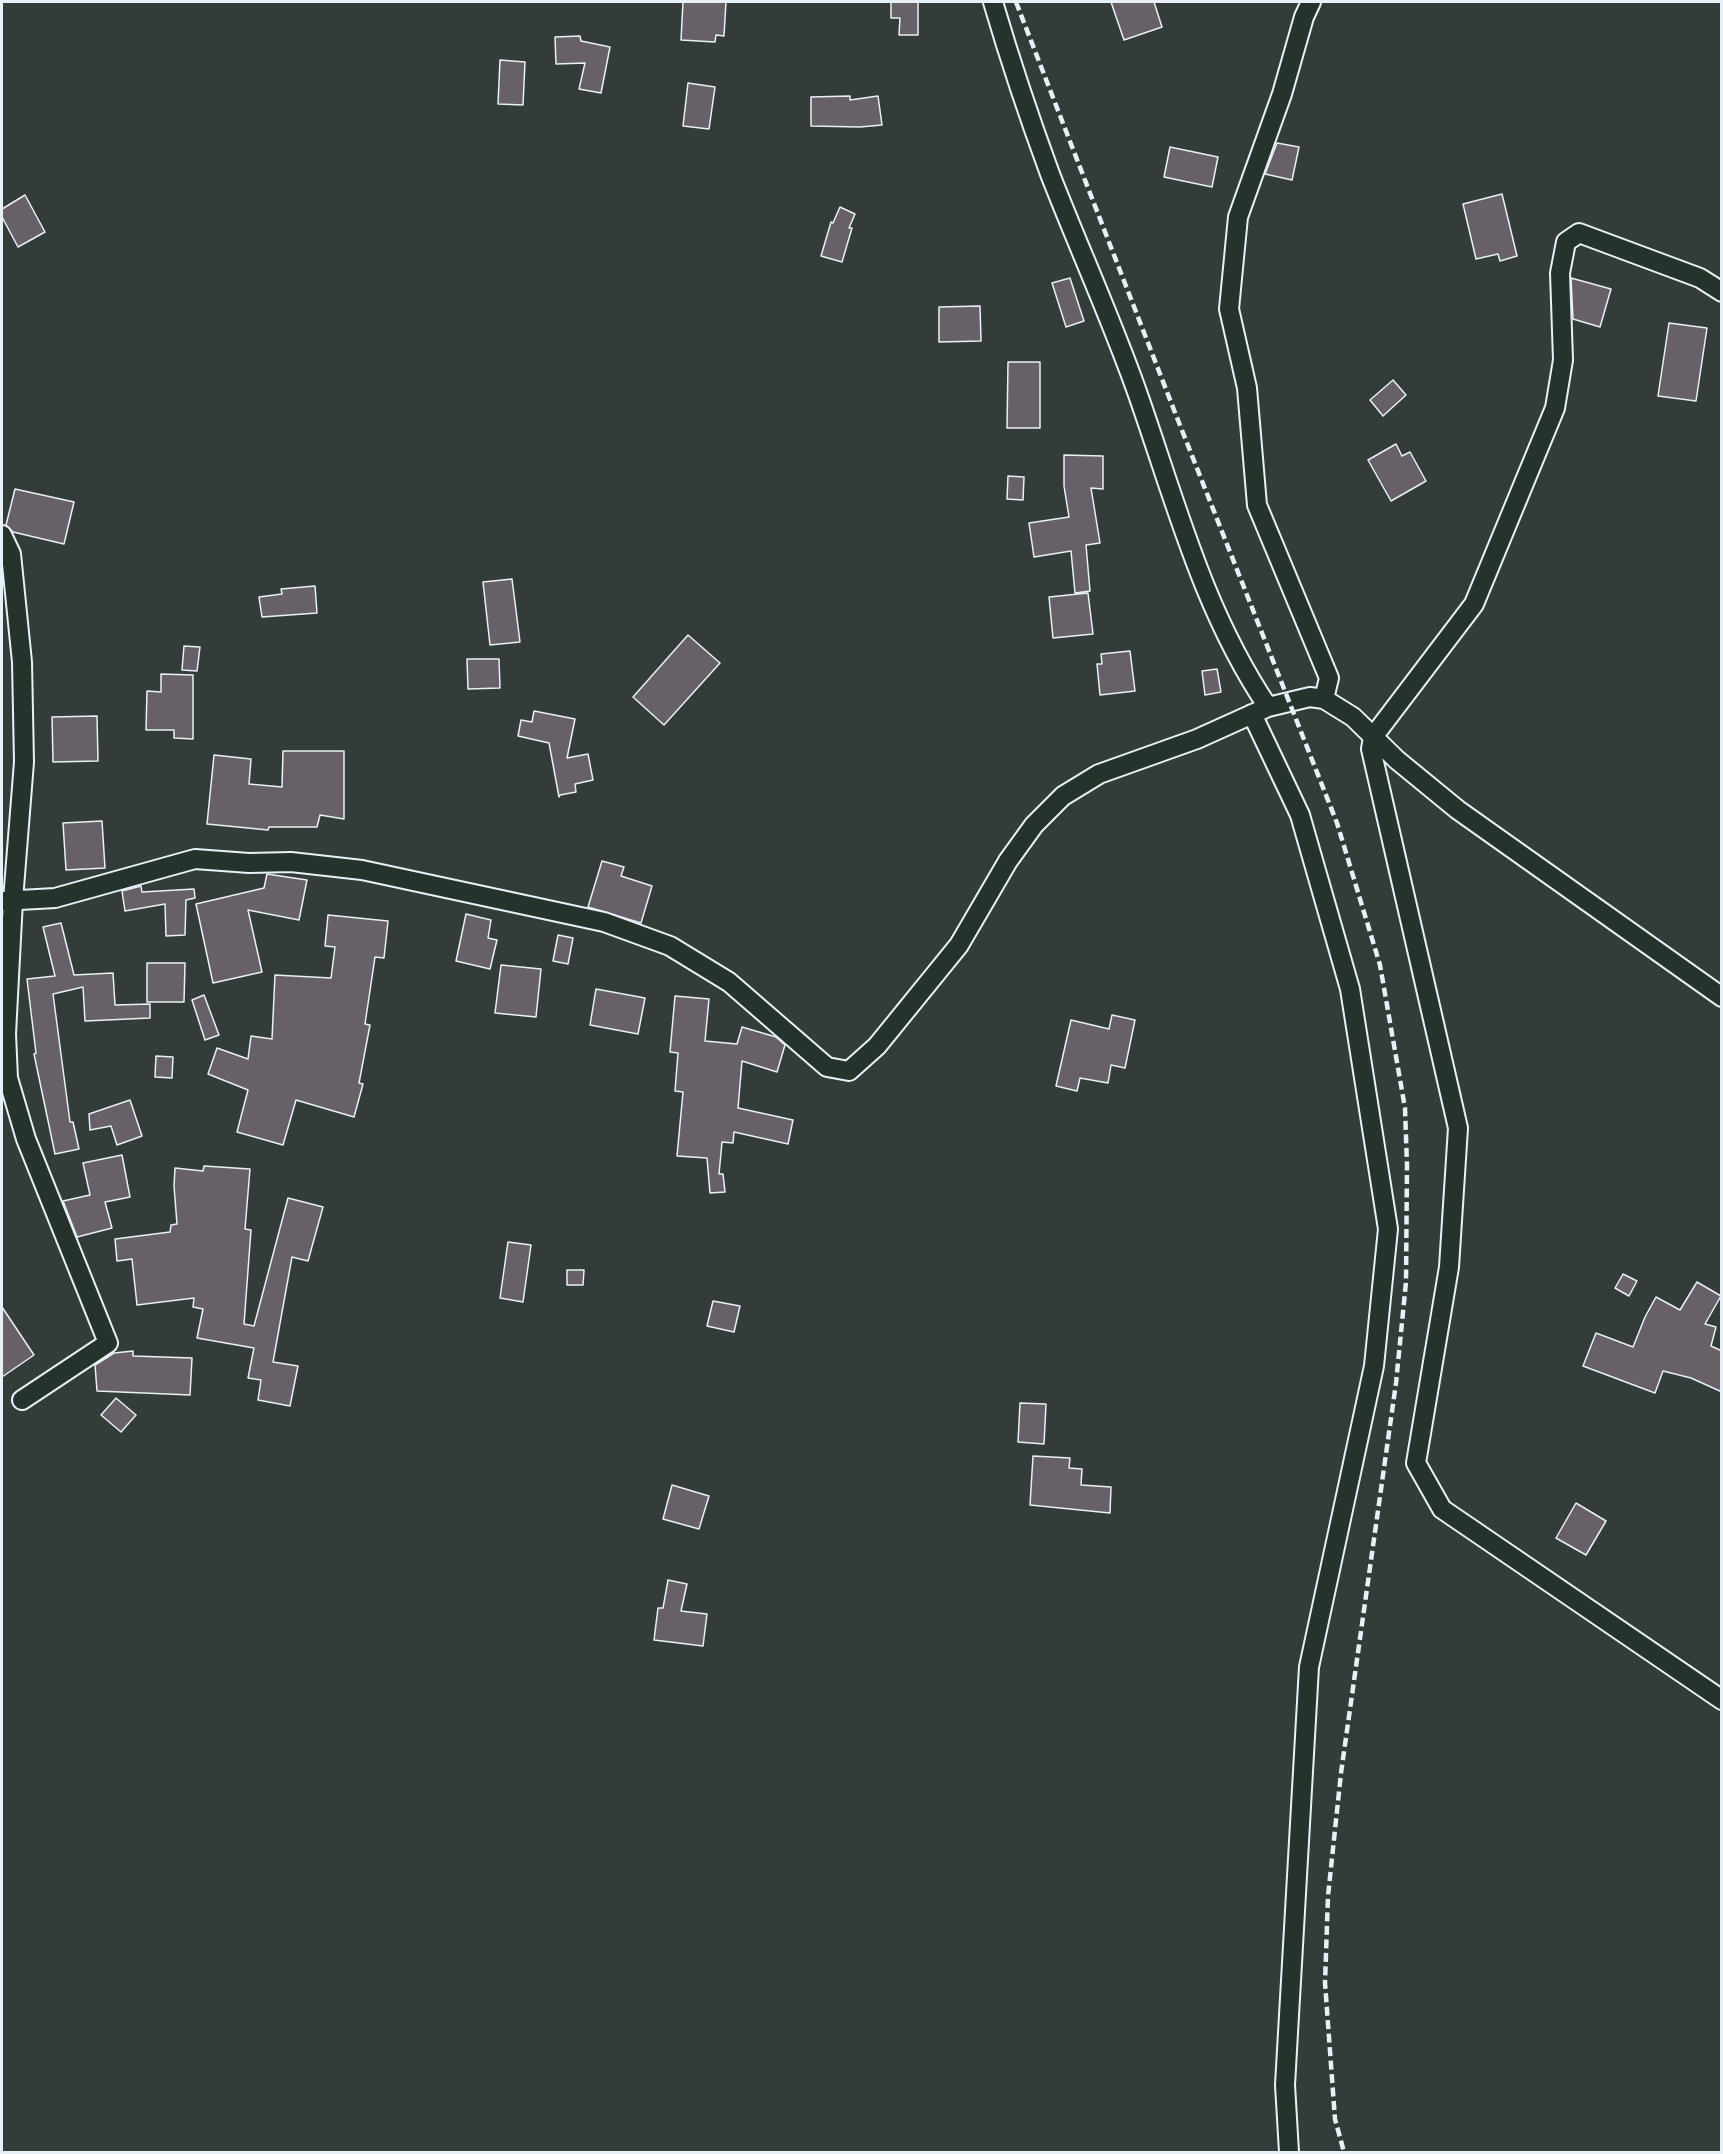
<!DOCTYPE html>
<style>
body{margin:0}
#map{position:relative;width:1723px;height:2154px;overflow:hidden;background:#333c39;font-family:Delius,sans-serif}
canvas{display:block}
.frame{position:absolute;inset:0;border:3px solid #e8f1f8;pointer-events:none}
</style>
<div id="map">
<canvas width="1723" height="2154"></canvas>
<div class="frame"></div>
</div>
<script>
const g = document.querySelector('canvas').getContext('2d');
g.lineJoin = 'round';
function paint(path, color) { g.fillStyle = color; g.fill(path, 'evenodd'); }
function trace(path, color, width, dash) { g.strokeStyle = color; g.lineWidth = width; g.lineCap = dash ? 'butt' : 'round'; g.setLineDash(dash || []); g.stroke(path); }
const building = new Path2D(`
 M683,2H726L724,36L716,35L715,42L681,40Z
 M891,2H918V35H899L900,18H891Z
 M1111,2H1154L1162,27L1124,40Z
 M580,36L581,41L610,47L601,93L579,89L585,63L556,64L555,37Z
 M500,60L525,62L523,105L498,104Z
 M688,83L715,87L709,129L683,126Z
 M850,96V100L878,96L882,125L860,127L811,126V97Z
 M1277,143L1299,147L1292,180L1265,174Z
 M1170,147L1218,157L1212,187L1164,177Z
 M1502,194L1517,256L1500,261L1498,254L1476,259L1463,204Z
 M25,195L45,232L18,247L2,217V209Z
 M840,207L855,214L849,228H852L842,262L821,256L831,222L833,223Z
 M1070,278L1084,321L1066,327L1052,283Z
 M1571,278L1611,289L1600,327L1573,319Z
 M980,306L981,341L939,342V307Z
 M1669,323L1707,328L1696,401L1658,396Z
 M1008,362H1040V428H1007Z
 M1393,380L1406,395L1383,416L1370,400Z
 M1396,444L1402,456L1410,452L1426,481L1391,501L1368,460Z
 M1064,455L1103,456V489L1091,488L1100,543L1086,545L1090,591L1075,593L1071,551L1034,557L1029,523L1069,517L1064,486Z
 M1008,476L1024,477L1023,500L1007,499Z
 M15,489L74,502L64,544L13,532L6,525Z
 M512,579L520,642L490,645L483,582Z
 M315,586L317,613L262,617L259,597L282,594L281,589Z
 M1088,593L1093,634L1053,638L1049,597Z
 M688,635L720,663L664,725L633,697Z
 M184,646L200,647L197,671L182,670Z
 M1130,651L1135,691L1100,695L1097,664H1102L1101,654Z
 M467,659H499L500,688L468,689Z
 M1217,669L1221,692L1205,695L1202,671Z
 M161,674L193,675V739L174,738V730H146L147,691L161,692Z
 M534,711L575,719L567,758L588,754L593,780L575,784L576,792L560,795L559,797L549,743L518,736L521,720L532,722Z
 M97,716L98,761L53,762L52,717Z
 M283,751H344V819L320,815L317,827H269L268,830L207,824L214,755L251,759L249,784L282,787Z
 M102,821L105,868L66,870L63,823Z
 M602,861L624,867L621,876L652,886L641,923L588,907Z
 M267,874L307,880L299,920L248,910L262,972L213,983L196,904L264,888Z
 M141,886L142,892L194,889L195,898L186,900L185,935L166,936L165,904L125,911L122,891Z
 M466,914L491,920L488,938L497,940L490,969L456,961Z
 M328,915L388,921L384,958L375,957L365,1024L370,1025L359,1083L363,1084L354,1117L296,1100L283,1145L237,1132L248,1090L208,1074L217,1048L248,1059L251,1036L272,1039L275,975L331,978L335,947L325,946Z
 M61,923L74,975L113,973L115,1005L150,1004V1018L85,1021L83,987L53,994L70,1122H73L79,1149L55,1154L34,1054L36,1053L27,979L55,976L43,927Z
 M558,935L573,938L568,964L553,961Z
 M147,963H185L184,1002H147Z
 M501,965L541,969L536,1017L495,1013Z
 M596,989L645,998L638,1034L590,1025Z
 M204,995L219,1035L205,1040L192,1000Z
 M675,996L709,999L705,1041L737,1044L742,1027L776,1037L785,1045L777,1072L742,1061L738,1108L793,1120L788,1144L734,1132L733,1143L722,1142L719,1174H723L725,1192L710,1193L707,1158L677,1156L683,1092L675,1091L678,1053L670,1052Z
 M1112,1015L1135,1020L1125,1068L1111,1065L1108,1083L1080,1078L1077,1091L1056,1086L1071,1020L1109,1029Z
 M156,1056L173,1057L172,1078L155,1077Z
 M130,1100L142,1136L117,1145L111,1126L90,1130L89,1114Z
 M122,1155L130,1197L105,1202L112,1228L77,1237L63,1201L90,1195L83,1163Z
 M204,1166L250,1169L245,1229L251,1230L244,1324L254,1326L288,1198L323,1207L308,1261L292,1257L273,1362L298,1366L290,1406L258,1400L261,1380L248,1378L254,1348L197,1338L203,1309L193,1307L194,1298L137,1305L132,1259L117,1261L115,1239L170,1232L171,1225L177,1224L174,1186L175,1168L203,1171Z
 M508,1242L531,1245L523,1302L500,1298Z
 M567,1270H584L583,1285H567Z
 M1623,1274L1637,1281L1629,1296L1615,1288Z
 M1697,1282L1721,1296L1705,1324L1716,1327L1711,1346L1722,1351V1392L1691,1378L1663,1371L1655,1393L1583,1366L1596,1333L1633,1347L1645,1317L1656,1297L1680,1310Z
 M713,1301L740,1306L734,1332L707,1326Z
 M2,1307L34,1355L2,1377Z
 M133,1351V1356L192,1358L190,1395L97,1391L95,1365L114,1353Z
 M116,1398L136,1415L121,1432L101,1415Z
 M1020,1403L1046,1404L1044,1444L1018,1442Z
 M1033,1456L1070,1458L1069,1468L1082,1469L1081,1485L1111,1487L1110,1513L1030,1505Z
 M672,1485L709,1496L699,1529L663,1519Z
 M1576,1503L1606,1521L1586,1555L1556,1538Z
 M668,1580L687,1584L681,1611L707,1614L703,1646L654,1640L658,1608H663Z`);
paint(building, '#686067');
trace(building, '#e8f1f8', 1.5);
const street = new Path2D(`
 M993,2C1010,60 1029,117 1050,174C1078,246 1110,316 1136,389C1175,499 1202,609 1268,707
 M1311,2L1304,17L1282,94L1238,217L1229,309L1247,388L1257,505L1329,678L1324,699
 M1722,292L1700,278L1579,233L1566,242L1560,273L1563,360L1555,408L1474,604L1373,737L1371,749L1458,1128L1449,1267L1416,1463L1442,1509L1722,1700
 M2,535L11,554L22,662L24,762L13,900L6,1034L8,1078L26,1139L108,1343L22,1400
 M1252,714L1300,815L1350,989L1388,1229L1374,1366L1309,1667L1285,2085L1289,2152
 M2,901L55,898L195,859L249,863L291,862L362,870L604,922L670,946L729,982L827,1067L849,1071L877,1046L959,945L1008,861L1034,825L1063,796L1099,774L1197,739L1268,707L1310,697L1324,699L1353,717L1397,760L1458,810L1722,997`);
trace(street, '#e8f1f8', 22);
trace(street, '#26332d', 18);
trace(new Path2D(`
 M1016,2L1174,410L1337,823L1380,965L1405,1108L1407,1166L1406,1282L1396,1383L1341,1773L1328,1896L1325,1983L1335,2119L1344,2152`), '#e8f1f8', 4.5, [9, 4.5]);
</script>
